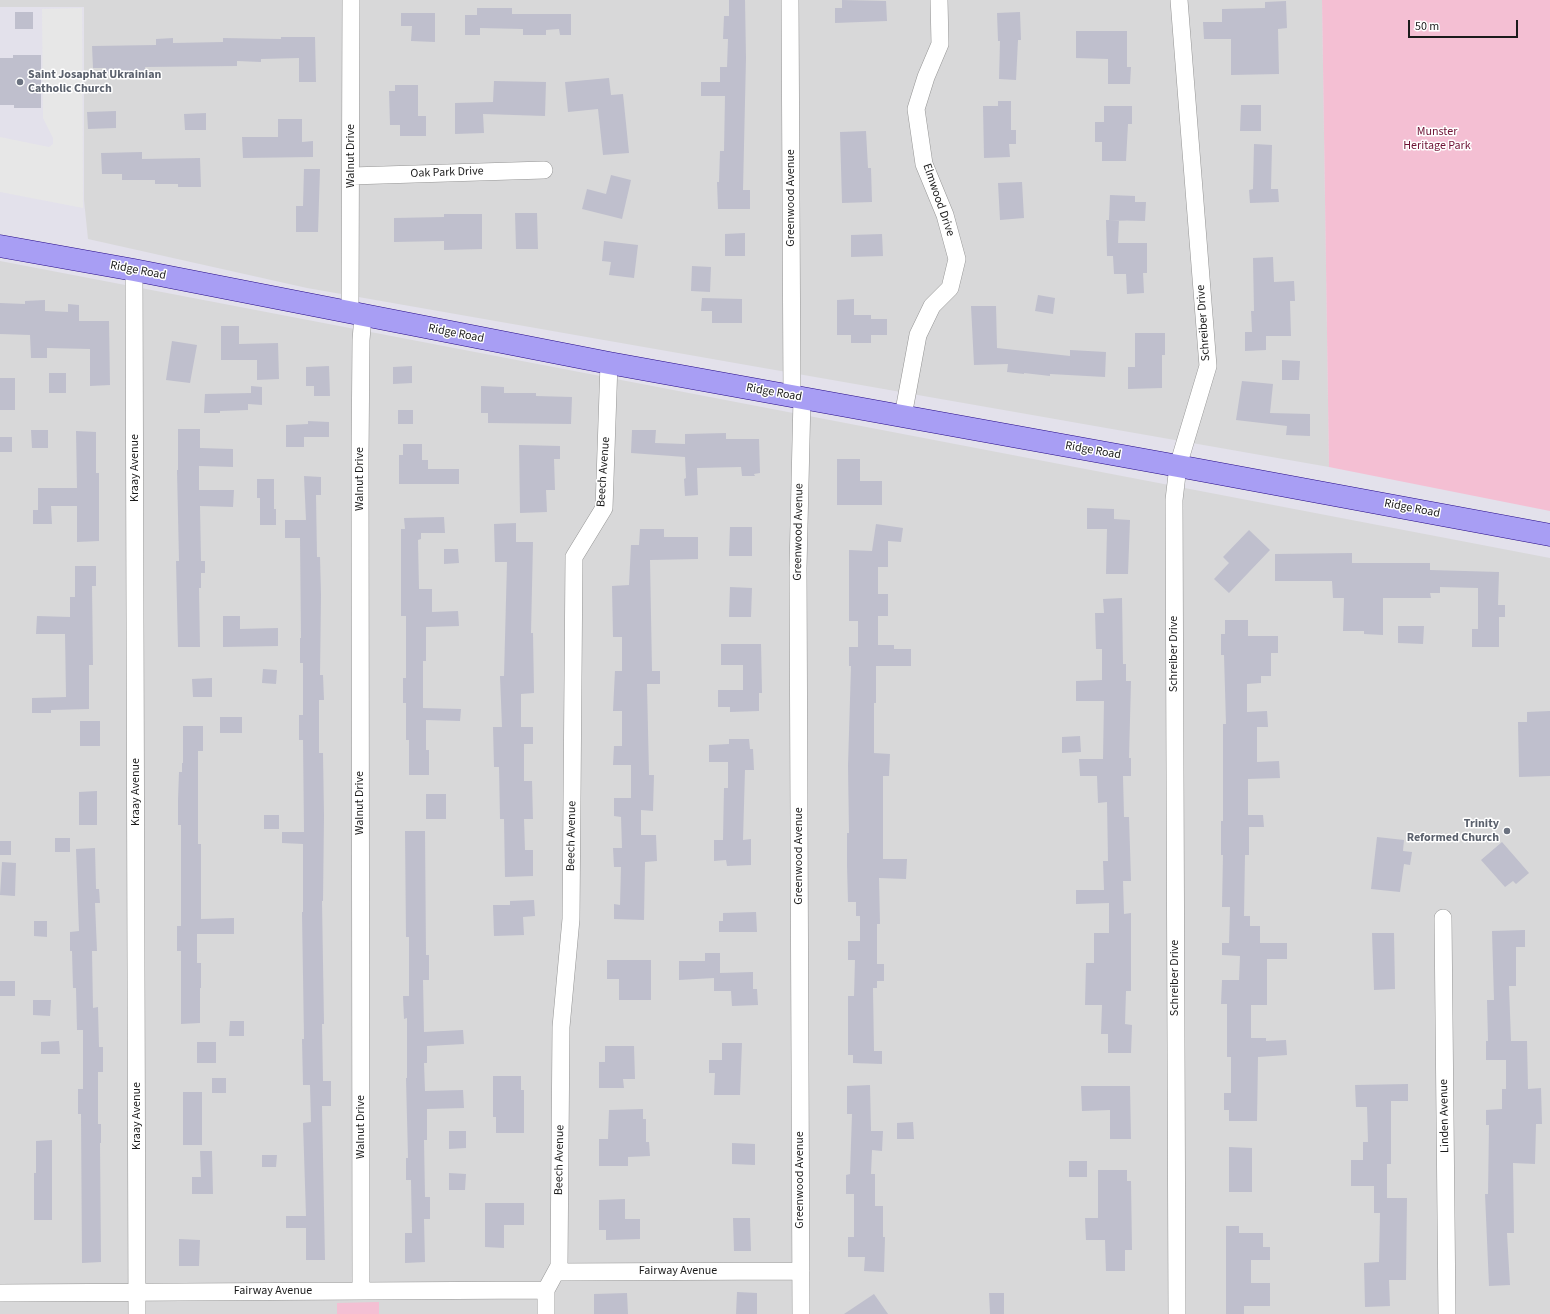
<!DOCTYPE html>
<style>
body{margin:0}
#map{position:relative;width:1550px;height:1314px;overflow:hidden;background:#e3e1eb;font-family:"Source Sans 3",sans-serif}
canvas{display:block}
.scale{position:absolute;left:1408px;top:20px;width:110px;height:18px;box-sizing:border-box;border:2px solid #1b1b1b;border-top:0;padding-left:5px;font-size:12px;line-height:14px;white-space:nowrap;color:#1b1b1b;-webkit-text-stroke:3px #fff;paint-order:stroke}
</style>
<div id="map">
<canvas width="1550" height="1314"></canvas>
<div class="scale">50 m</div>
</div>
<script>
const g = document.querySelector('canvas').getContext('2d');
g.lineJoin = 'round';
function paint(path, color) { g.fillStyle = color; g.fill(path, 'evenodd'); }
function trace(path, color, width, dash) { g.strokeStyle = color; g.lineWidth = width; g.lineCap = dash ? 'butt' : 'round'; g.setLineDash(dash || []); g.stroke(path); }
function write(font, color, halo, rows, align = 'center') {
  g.font = font + ' "Source Sans 3",sans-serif'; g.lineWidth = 3; g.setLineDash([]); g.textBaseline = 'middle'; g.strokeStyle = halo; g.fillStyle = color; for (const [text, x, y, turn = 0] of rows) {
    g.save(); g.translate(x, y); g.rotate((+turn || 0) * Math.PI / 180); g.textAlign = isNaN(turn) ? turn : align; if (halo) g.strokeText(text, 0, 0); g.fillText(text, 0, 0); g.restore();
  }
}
paint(new Path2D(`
 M0,0H1322L1329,467L307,288L88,239L84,200V7H0Z
 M0,261L1550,558V1314H0Z`), '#d8d8d9');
paint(new Path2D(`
 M1322,0H1550V511L1329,467Z
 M379,1302V1314H337V1303Z`), '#f4bfd3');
paint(new Path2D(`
 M82,8L83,208L0,192V137L49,147L53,144V138L43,118L42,9Z`), '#e7e7e7');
paint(new Path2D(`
 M729,0H745L746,58L743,190H750V209H718L717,182H719L720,151H724L725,96H701V82H720V67H727L728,39H723L724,16H729Z
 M842,0L886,1L887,21L835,23V8H842Z
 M1286,1L1287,28L1278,29L1279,74L1231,75V39H1204L1203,22H1222V9L1265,8V2Z
 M477,8H512V14H571V35H560L559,29L546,30V35H523V29L480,28V35H465V15H477Z
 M15,12H33V29H15Z
 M1020,12L1021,40H1018L1016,80L999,79L1000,41H998L997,13Z
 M401,13H435V42L411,41L412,26H401Z
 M1076,31H1127V67H1131L1130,84H1108V59L1076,58Z
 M281,37H315L316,82H299V58L261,59V62L237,61V66L145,67L146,72L106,73V68H93L92,46L156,45V39L173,38V43L223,42V38L281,39Z
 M13,55H41V108H14V105H0V58H13Z
 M609,78L611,95L623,94L629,153L603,155L598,109L568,112L565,82Z
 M494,81L546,82L545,116L483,114L484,133L455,134V103L493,102Z
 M395,85H418V116H426V136H400V125H390L389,91H395Z
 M998,101H1011V130H1016V144H1009L1010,157L984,158L983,106H998Z
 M1241,105H1261V131H1240Z
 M1104,106H1132V124H1128L1126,161H1102V142H1095V122H1104Z
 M116,111V128L88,129L87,112Z
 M206,113V130H185L184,114Z
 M278,119H302V142L313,141V157L243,158L242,137H278Z
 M866,131L868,168H871L872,202L842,203L840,132Z
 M1254,144L1272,145L1271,189H1278L1279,202L1250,203L1249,190L1253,189Z
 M142,152V159L200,158L201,187H178V184H155V180H122V174H102L101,153Z
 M304,169H320L318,232H296V206H303Z
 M611,175L631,180L622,219L582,209L587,189L606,194Z
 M1022,182L1024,218L1000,220L998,183Z
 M1110,195L1135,196V202H1146L1145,221L1109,220Z
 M515,213H537L538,249H516Z
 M444,214H482V249L444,250V241L394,242V218L444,217Z
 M1106,220H1119L1118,243H1147V273H1143L1144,293L1127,294L1126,274H1114L1113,256H1107Z
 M745,233V256H725V234Z
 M882,234L883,256L851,257V235Z
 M604,241L638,245L634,278L609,275L611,262L602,261Z
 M1273,257L1274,282L1294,281L1295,301H1290L1291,336H1266V350L1245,351V332H1252L1251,311H1254L1253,258Z
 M692,266L711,267L710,292L691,291Z
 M1038,295L1055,298L1053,314L1035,311Z
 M702,298L742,299V323H712V311H701Z
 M854,299V315H871V319H887V335H871V343H851V335H837V300Z
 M45,300V311L68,312V304L79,305V321H109L110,385L90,386V349L47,348V358H31L30,335L0,334V303L25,304V301Z
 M971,306H996L997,348L1070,356V350L1106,352L1105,377L1050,374V376L1024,373V374L1007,372L1008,364L974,365Z
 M221,326H239V344L278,343L279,379L257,380V360H221Z
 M1135,333H1165V355H1162V388L1128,389V367H1135Z
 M172,341L197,345L190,383L166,380Z
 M1282,360L1300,361L1299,380H1282Z
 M329,366L330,396H314V386H306V367Z
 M412,366V383L393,384V367Z
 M49,373H66V393H49Z
 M0,378H15V410H0Z
 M1242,381L1273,384L1270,413L1310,414V436L1286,435L1287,426L1236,420Z
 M251,386L262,387V405L248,404V410L220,411V413H204L205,394L251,393Z
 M481,386L504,387V393H536V396L572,397L571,424L488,423V413H481Z
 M398,410H413V424H398Z
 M308,421L329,422V437H304V447H286V425L308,424Z
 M178,429H200V448L233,449V467L199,466V490H234L233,507L200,506L201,561H205V573H201V588H199L200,647H178L176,561H179L177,470H178Z
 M31,430H48V448H32Z
 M632,430H656L655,443L685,444V434L726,433V439H759L760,473L754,474L755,476H742L741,467L697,468L698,495L685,496L684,479L686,478L685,457L631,453Z
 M76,431L96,432V473H99V541L77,542V506H51L52,524H33V510H38V488H77Z
 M0,437H12V452H0Z
 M403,444H422V460H428V469H459V484H399V455H403Z
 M519,445L560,446V459H554L555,490H546L547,512L520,513Z
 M837,459H860V481H882V505H837Z
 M304,476L321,477V495H316L317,557H320L321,595L320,675H323L324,700H319V753H323L324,816L323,901H322L324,1024H322L323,1081H331V1106H322L325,1260H306V1228H286V1216H306L303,1123L311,1122L310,1085H303L302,1039H304L302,912H303V844L282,843V832H304L303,740H299V715H303V663H300V638H301L300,538H285V520H306Z
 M257,479H274V509H276V525H260V498H257Z
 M1087,508L1114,509V519L1130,520L1128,574H1106L1107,529H1087Z
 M444,517L445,533H421V539L418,540L419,589H432V612L458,611L459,626L426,627V661H423V708L461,709L460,721L426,720V750H429V775H409V740H406V703H403V678H406V616H401V529H405L404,518Z
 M516,523V542H533L531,633H533L534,693L521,694V727H533V744H524V781H532L533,819H524L525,850H533V876L505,877L504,819H500L499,767H494L493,727H502L500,676H504L507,562H495L494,524Z
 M876,524L903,528L901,542L888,541V567H878V594H888V616H878V645H894V649H911V666H876V703H874V753L890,754L889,776H883V859H907L906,879L879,878L880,924H877V964H884V981H877V988H873L874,1051H882V1064L853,1063V1055H848V996H854L855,960H848V941H860V916H856V902H848L847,866V833H849L848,766L851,666H849V647H858V621H849V550L872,551Z
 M730,527H752V556H729Z
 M640,529H664V537H698V559L650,560L652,671H660V684H647L649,775H654L653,811L641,810V835H656L657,861L645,862L644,920L614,919V904L620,905L621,867H614L613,848H622L621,817L614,816V798H631V765H613L614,746H622V711H613L615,671H622V637H613L612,586L629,585L631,545H639Z
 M1249,530L1270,550L1229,593L1214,579L1229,563L1223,557Z
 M444,549H458L459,563L444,564Z
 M1352,553V563H1430V570L1499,572L1498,605H1505V617H1499V647H1472V629H1478V588L1440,587V593H1430L1431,598H1383V635L1364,634V631H1343L1344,598H1333L1332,581H1275V554Z
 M75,566H96V586H92L93,665H89V709L51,710V713H32V698L66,697L65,634H36L37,616L70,617V597H75Z
 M730,587L752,588L751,617H729Z
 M1122,598L1123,664H1126V681H1131L1129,758H1131V776H1123L1124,817H1129L1131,881H1123L1124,914L1131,913V991H1126L1125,1024L1132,1025L1131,1053H1108V1034H1101L1102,1005H1085L1086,963H1094V933H1109V903L1076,904V890H1104L1103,861H1108L1107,802L1098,803L1097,776H1080L1079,759H1103L1104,701H1076V681L1102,680V649H1096L1095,613H1104L1103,599Z
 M223,616H240V629L278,628V646L223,647Z
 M1225,620H1248V636H1278V653H1271V676H1261V683L1247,684V712L1267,711L1268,727H1257V762L1279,761L1280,778L1248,779V815H1263L1264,827H1249V855H1245L1244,916H1250V926H1260V943H1287V959H1267V1005H1251V1038H1266V1041L1286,1040L1287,1055L1258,1057L1257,1121H1229V1110H1224V1093H1231V1057H1227V1004H1221L1222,980H1239L1240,956L1222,955V943H1229L1230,907H1222L1223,855H1221V821H1223V724H1226L1224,655H1221V634H1225Z
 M1398,626H1424L1423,644L1398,643Z
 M721,644H761L762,693H759V711L730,712V707H718V690H743V665H721Z
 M263,669L277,670L276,684L262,683Z
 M212,678V697H193L192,679Z
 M1550,711V776L1519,777L1518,722H1527V712Z
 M220,717H242V733H220Z
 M80,721H100V746H80Z
 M183,726H203V751H198V844H201V919L234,918V934H197V963H201V988H200V1023L181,1024V951H177V926H181V825H178V800L179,772H182V763H183Z
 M1080,736L1081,752L1062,753V737Z
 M729,739H749L750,749H753L754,770H745L743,840L751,839V865L727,866L726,860L714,861V840H723L724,788H728V762H709V745L729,744Z
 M97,791V825H79V792Z
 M426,794H446V819H426Z
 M264,815H279V829H264Z
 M405,831H425L426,955H429V980H423L424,1032L463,1030L464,1044L427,1046V1063H424L425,1091L463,1090L464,1108L427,1109V1140H424L425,1197H430V1219H424L425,1262L405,1263V1233H412L411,1180H406V1158H408L406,1078H407V1018L404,1019L403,996H409V937H406Z
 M1377,837L1404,840L1403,851L1412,852L1410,865L1404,864L1400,892L1371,889Z
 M55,838H70V852H55Z
 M0,841H11V855H0Z
 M1502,842L1529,873L1516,884L1513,881L1505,887L1481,860Z
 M95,848L96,889H99L100,903H95L97,951H92L93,1008L98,1007L99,1047H103V1072H98V1124H101V1143H100L101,1262L82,1263L81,1114H78V1089H83V1030H77L76,988H73L72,951H70V932L79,931L76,849Z
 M2,862L16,863L15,896L0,895Z
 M534,900L535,916L523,917L524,935L494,936L493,905H510V901Z
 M756,912L757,932H719V921H723V913Z
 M34,921H47V937L34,936Z
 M1525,930V947H1516V986H1509L1511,1041H1527L1528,1089L1541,1088L1542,1124H1536L1535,1164L1513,1163L1514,1233H1507L1510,1285L1489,1286L1485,1194H1488L1489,1125H1486V1110L1502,1109V1089H1506V1060H1486V1041H1488L1487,1000H1494L1492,931Z
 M1372,933H1394L1395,989L1374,990Z
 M705,953H720V973L753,972V989H757L758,1005L732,1006L731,991H714V978L679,980V961H705Z
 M607,960H651V1000H619V979H607Z
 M0,981H15V996H0Z
 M33,1000H51L50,1016L33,1015Z
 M230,1021H244V1036H229Z
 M59,1041L60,1054H41V1042Z
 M197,1042H216V1063H197Z
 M722,1043H742L740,1095H714L715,1073H709V1060H722Z
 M605,1046H634L635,1079H623L624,1088H599V1062H605Z
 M493,1076H521V1090H524V1133H496V1117H493Z
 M212,1078H226V1093H212Z
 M1408,1084V1101H1391V1164H1387V1198H1407L1406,1280H1389L1390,1306L1365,1307L1364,1263L1379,1262L1380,1213H1374V1186H1351V1160H1363V1142H1368L1367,1107H1356L1355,1085Z
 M870,1085L871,1131H883L882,1151L872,1150L871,1174H875V1206H883V1237H885L884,1272L864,1271L865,1257H848V1237H854V1194H846V1175L850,1174L852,1114H847V1086Z
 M1081,1086H1130L1131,1139H1110V1110L1082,1111Z
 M183,1092H202V1145H183Z
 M643,1109V1119H646V1142H649L650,1156L628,1157V1166H599V1139H608L609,1110Z
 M913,1122L914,1139H897V1123Z
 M449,1131H466V1148L449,1149Z
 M52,1140V1220H34V1173H36V1141Z
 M732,1143L755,1144V1165L732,1164Z
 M1229,1147L1252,1148V1192H1229Z
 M200,1151H212L213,1194H192V1177H201Z
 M262,1155H277L276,1167H262Z
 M1069,1161H1087V1177H1069Z
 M1098,1170H1127V1181H1131L1132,1250H1125V1271H1106L1105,1240H1086L1085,1218H1098Z
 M449,1173L466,1174L465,1190H449Z
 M625,1199V1219H640V1239L606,1240V1230H599V1200Z
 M485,1203H524V1225H504V1248L485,1247Z
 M733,1218H750L751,1251H734Z
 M1226,1226H1239V1233H1263V1247H1270V1260H1251V1283H1270V1306H1244V1314H1226Z
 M179,1239L200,1240L199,1266H179Z
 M737,1292L757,1293V1314H736Z
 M627,1293L628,1314H594V1294Z
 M989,1293H1004V1314H990Z
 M874,1294L888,1314H844Z`), '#bfbfcd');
const minor = new Path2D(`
 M790,0L792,396
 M351,176L544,170
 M134,270L137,1314
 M350,313L351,0
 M903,416L918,335L932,306L950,288L957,259L945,215L924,164L916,109L926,77L940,44L939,0
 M1443,918L1447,1314
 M556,1272L801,1271
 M361,1291L360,458L361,340L363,316
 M0,1293L546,1290
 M546,1314V1290L559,1266L561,1027L571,919L574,557L604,508L609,363
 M801,1314L798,568L802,398
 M1177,1314L1174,500L1178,466L1208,366L1179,0`);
const primary = new Path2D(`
 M0,246L134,270L609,363L1178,466L1550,535`);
trace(minor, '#959595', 18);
trace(primary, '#260b86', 23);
trace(minor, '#fff', 17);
trace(primary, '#a89ef4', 22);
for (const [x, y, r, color] of [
 [20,82,4,"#6b7280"],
 [1507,831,4,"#6b7280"]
]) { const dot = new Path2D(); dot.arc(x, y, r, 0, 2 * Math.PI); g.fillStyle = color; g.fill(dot); trace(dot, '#fff', 1.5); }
write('bold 12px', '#5b616d', '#fff', [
 ["Saint Josaphat Ukrainian",28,75],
 ["Catholic Church",28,89],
 ["Trinity",1499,824,"right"],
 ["Reformed Church",1499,838,"right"]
], 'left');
write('12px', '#6e1335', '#fff', [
 ["Munster",1437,132],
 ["Heritage Park",1437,146]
]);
write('12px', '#1b1b1b', '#fff', [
 ["Walnut Drive",351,156,-90],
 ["Oak Park Drive",447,173,-2],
 ["Greenwood Avenue",791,198,-90],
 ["Elmwood Drive",938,200,71],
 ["Ridge Road",138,271,11],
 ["Schreiber Drive",1204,323,-94],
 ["Ridge Road",456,334,11],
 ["Ridge Road",774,393,10],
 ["Ridge Road",1093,451,10],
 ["Kraay Avenue",135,468,-90],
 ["Beech Avenue",604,472,-86],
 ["Walnut Drive",360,479,-90],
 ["Ridge Road",1412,509,11],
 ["Greenwood Avenue",799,532,-89],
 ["Schreiber Drive",1174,654,-90],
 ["Kraay Avenue",136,792,-90],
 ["Walnut Drive",360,803,-90],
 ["Beech Avenue",572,836,-89],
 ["Greenwood Avenue",799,856,-90],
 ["Schreiber Drive",1175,978,-90],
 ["Kraay Avenue",137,1116,-90],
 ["Linden Avenue",1445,1116,-91],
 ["Walnut Drive",361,1127,-90],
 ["Beech Avenue",560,1160,-89],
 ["Greenwood Avenue",800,1180,-90],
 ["Fairway Avenue",678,1271],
 ["Fairway Avenue",273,1291]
]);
</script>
